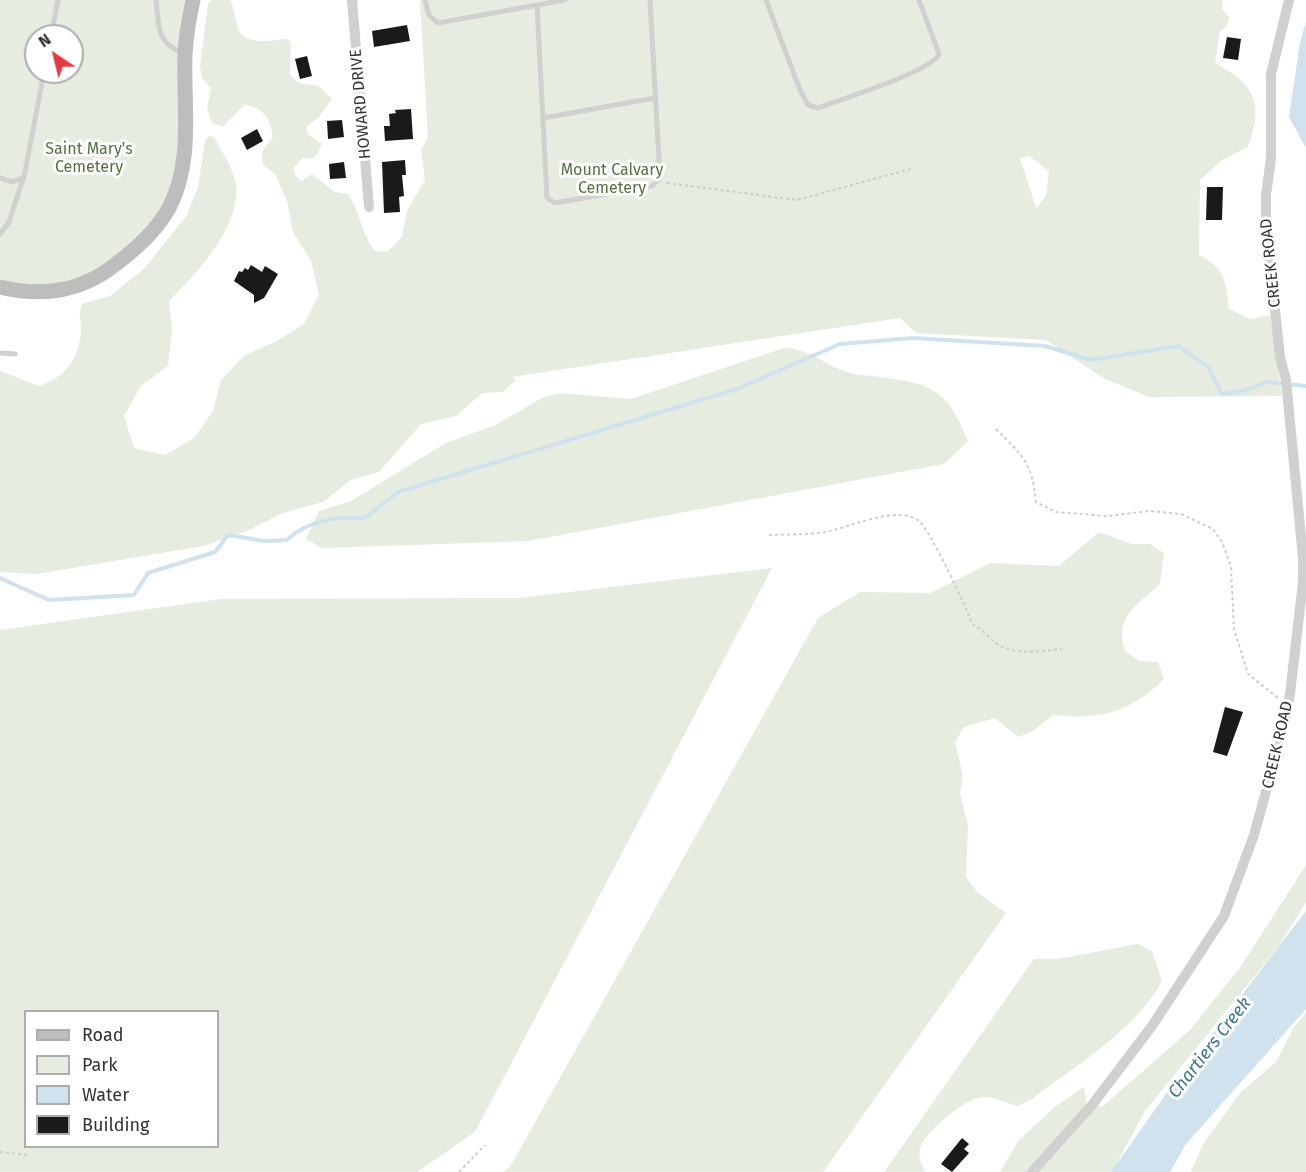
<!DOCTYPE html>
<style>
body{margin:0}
#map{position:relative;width:1306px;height:1172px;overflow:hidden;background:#fff;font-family:"Fira Sans",sans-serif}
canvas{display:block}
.legend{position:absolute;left:24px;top:1010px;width:195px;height:138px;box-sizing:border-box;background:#fff;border:2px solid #adadad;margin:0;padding:8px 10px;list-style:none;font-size:18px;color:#333}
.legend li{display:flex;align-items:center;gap:12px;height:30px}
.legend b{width:30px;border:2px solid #adadad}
.north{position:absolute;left:24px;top:24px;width:60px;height:60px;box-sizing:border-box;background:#fff;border:2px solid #adadad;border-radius:50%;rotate:325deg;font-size:16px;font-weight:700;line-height:24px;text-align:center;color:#333}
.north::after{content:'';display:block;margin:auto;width:21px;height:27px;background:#e63946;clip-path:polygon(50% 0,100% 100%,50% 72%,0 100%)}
</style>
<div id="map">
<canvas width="1306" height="1172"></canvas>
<ul class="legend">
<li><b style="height:8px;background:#bdbdbd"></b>Road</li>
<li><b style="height:16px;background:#e6ecdf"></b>Park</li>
<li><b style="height:16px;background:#cfe2ee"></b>Water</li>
<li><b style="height:16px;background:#1a1a1a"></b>Building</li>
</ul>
<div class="north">N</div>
</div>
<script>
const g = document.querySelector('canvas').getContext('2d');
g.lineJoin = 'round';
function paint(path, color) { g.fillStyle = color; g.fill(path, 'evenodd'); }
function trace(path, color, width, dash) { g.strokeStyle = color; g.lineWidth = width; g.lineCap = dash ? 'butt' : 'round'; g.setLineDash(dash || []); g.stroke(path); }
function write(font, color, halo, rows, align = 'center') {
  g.font = font + ' "Fira Sans",sans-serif'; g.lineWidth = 6; g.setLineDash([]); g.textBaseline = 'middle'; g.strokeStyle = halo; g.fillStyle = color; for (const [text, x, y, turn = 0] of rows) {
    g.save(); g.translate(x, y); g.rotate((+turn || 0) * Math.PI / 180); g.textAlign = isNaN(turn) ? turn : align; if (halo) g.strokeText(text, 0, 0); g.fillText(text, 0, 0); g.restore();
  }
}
paint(new Path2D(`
 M0,0H185L180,26L183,141L166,206L143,236L86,280L46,289L0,284ZM36,36H72V72H36Z
 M212,0H230C235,9 235,19 238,28C244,47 273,40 287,39L291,42L290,74L298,83L319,86L332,99L318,118L307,126V134L322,144L317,155L311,159L303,158L293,168L295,175L301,181L312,174L335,192L348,194C361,213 361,234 375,251L387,252L402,237L407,211L425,180L421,149L428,138L420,0H1223L1222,9L1229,17L1227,26L1220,31L1215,63C1255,84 1264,104 1248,147L1222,160L1200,180L1199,255C1225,267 1226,282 1229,309L1250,319L1270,315L1282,396L1149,397L1105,379L1046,340L916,333L900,318L512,377L516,380L503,392L482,393L456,416L421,424L379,472L351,480L323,502L283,513L247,531L203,546L37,574L0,572V371L39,386C65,377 78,361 81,332C82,321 77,316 82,304L110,296L144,269L187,215L198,187L205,140L209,136L214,137C221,150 230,164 235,179C246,220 196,275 169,301L172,332L168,366L141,386L124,416L134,448L165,455L194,438L213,411L221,380L245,355L275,342L304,324L319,295L311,261L293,232L287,201L275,174L263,165L262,152L273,137C270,118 264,107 244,105L223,127L212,123L207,109L211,88L202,78L200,65L208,4ZM1029,156L1049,171L1046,196L1036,208L1020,158Z
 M784,348C811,349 823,364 847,372C857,376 869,375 879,377C933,384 947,389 968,441L944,464L528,541L322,548L306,539L319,511L351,501L446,443L495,425L542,398L559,393L631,399Z
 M1099,532L1132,544H1150L1164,553L1160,584C1136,606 1114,616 1125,651L1139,661L1158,662L1164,679C1130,713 1099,720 1053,715L1033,731L1018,737L995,718L964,727L955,742L963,776L960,794L968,825L966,877L977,892L1006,913L823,1172H503L510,1167L818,618L860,592L930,593L990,563L1059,566Z
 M772,568L475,1132L417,1172H0V630L221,599L519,598ZM26,1012H218V1146H26Z
 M1306,865V902L1279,946L1145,1111L1112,1172H1000L1019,1140L1056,1106L1084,1087L1086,1104L1102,1107L1190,1030L1241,966Z
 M1138,944L1152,951L1162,981C1135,1031 1076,1065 1032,1099L1017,1106C1007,1103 995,1097 985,1097C968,1095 927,1130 921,1146C917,1154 921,1165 926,1172H884L1034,959H1058Z
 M1306,1013V1172H1191L1203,1144L1240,1093L1276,1062L1294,1027Z`), '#e6ecdf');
paint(new Path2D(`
 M1306,22V148L1289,117L1300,42Z
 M1306,911V1009L1186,1144L1170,1172H1111L1166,1094Z`), '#cfe2ee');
trace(new Path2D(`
 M0,578L49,600L134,595L148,573L215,552L228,535L264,541L287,540C307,520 337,517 365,518L398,492L737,389L840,344L913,338L1045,346L1091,360L1179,346L1208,367L1222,394L1244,391L1266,382L1306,386`), '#cfe2ee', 4);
paint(new Path2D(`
 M407,25L410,41L374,47L372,31Z
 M1227,37L1241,39L1238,60L1223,58Z
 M307,56L312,76L300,79L295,59Z
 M411,109L413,139L385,141L384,126H390L389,114L396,113L395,110Z
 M342,120L344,137L328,139L327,121Z
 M257,129L263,141L247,150L241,138Z
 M405,160L406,175H402L404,196L399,197L400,212L384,213L382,162Z
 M344,162L346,178L330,179L329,164Z
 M1207,187H1223L1222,220H1206Z
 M251,265L262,272L265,266L278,274L264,298L254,303V295L234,281L239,271L242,272L245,268L248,270Z
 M1225,707L1243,712L1227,756L1213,752Z
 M962,1138L969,1144L964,1149L969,1153L952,1172L941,1164Z`), '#1a1a1a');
trace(new Path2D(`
 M667,183L797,200L914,168
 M996,429C1023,456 1032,462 1036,502L1056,512L1107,516L1150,511L1181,514L1213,529L1222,542L1231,566L1234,629L1248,674L1278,698
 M769,535C787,534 807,535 825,532C849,528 897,504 919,521C930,530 967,608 972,624C983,629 989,639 999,645C1016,656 1044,650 1062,649
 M0,1152L27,1155
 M459,1172L485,1145`), '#cdcdcd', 2, [3, 3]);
trace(new Path2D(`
 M156,0C159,28 156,42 184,54
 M425,0L429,15L438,23L565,0
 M766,0L800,90L808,105L818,108C839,100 933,71 939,54L919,0
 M537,5L547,198L555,203L652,186L660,178L650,0
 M51,36L58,0
 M543,118L655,98
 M0,178L13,182L24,177L44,72
 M0,234L9,222L23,179
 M0,353L15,354`), '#d0d0d0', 5);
trace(new Path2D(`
 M352,0L369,207
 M1032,1172L1092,1105L1152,1026L1224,916L1254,835L1283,730L1290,694L1303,582V558L1286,380L1280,357L1266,225V195L1271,158V74L1289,0`), '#d0d0d0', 10);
trace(new Path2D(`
 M0,287C43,297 81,292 116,264C136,249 157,230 169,208C194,160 183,105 185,54C186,36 189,18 193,0`), '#bdbdbd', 15);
write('16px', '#333', '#fff', [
 ["HOWARD DRIVE",361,104,-95],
 ["CREEK ROAD",1271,263,-96],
 ["CREEK ROAD",1278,745,-77]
]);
write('16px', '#56703f', '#fff', [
 ["Saint Mary's",89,150],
 ["Cemetery",89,168],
 ["Mount Calvary",612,171],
 ["Cemetery",612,189]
]);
write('italic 18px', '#3f7597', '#fff', [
 ["Chartiers Creek",1210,1048,-52]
]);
</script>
